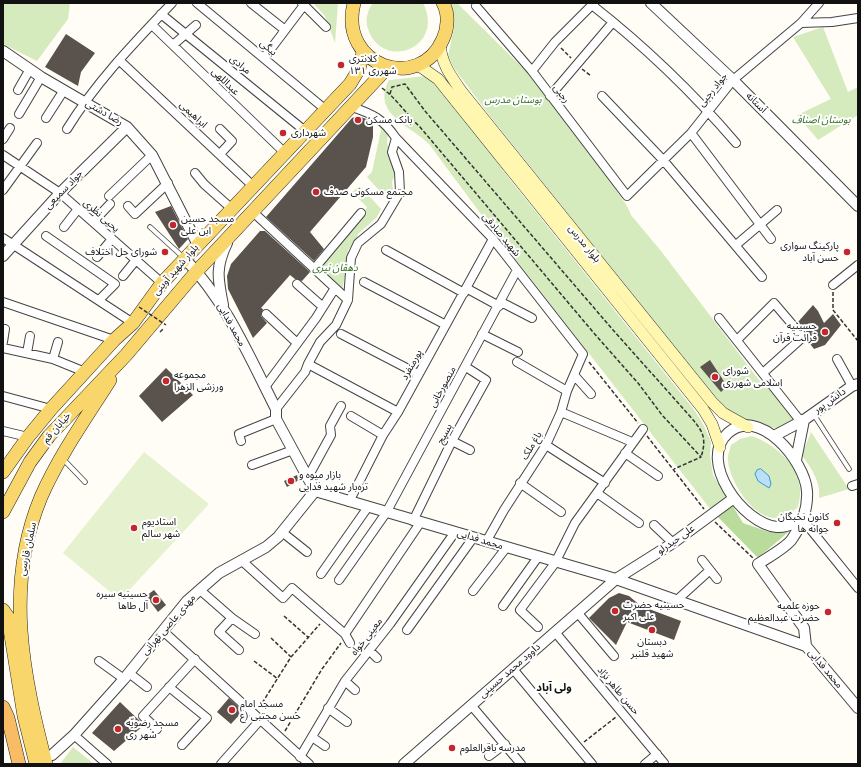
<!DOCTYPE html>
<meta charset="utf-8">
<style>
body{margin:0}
#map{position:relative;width:861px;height:767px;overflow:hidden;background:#fffdf5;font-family:"Source Serif 4",serif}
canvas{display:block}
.frame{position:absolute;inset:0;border:4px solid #111;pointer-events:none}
</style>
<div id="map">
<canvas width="861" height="767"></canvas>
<div class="frame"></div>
</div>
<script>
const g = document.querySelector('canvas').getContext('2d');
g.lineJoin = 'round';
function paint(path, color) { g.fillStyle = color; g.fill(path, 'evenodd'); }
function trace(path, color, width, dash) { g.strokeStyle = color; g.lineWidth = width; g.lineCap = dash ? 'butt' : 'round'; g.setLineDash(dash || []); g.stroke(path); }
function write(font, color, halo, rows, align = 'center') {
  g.font = font + ' "Source Serif 4","Noto Sans Arabic",serif'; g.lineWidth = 4; g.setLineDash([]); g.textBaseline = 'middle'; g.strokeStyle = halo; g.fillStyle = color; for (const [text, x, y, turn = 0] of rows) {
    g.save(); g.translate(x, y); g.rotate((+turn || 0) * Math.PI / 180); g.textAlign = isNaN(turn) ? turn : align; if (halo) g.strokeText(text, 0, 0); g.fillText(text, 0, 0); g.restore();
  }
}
paint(new Path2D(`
 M4,3H70L68,19L37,61L3,44Z
 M313,3H338L335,43L325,16Z
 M373,3H423C446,48 382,72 368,29C365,21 367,10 373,3Z
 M452,3H457L532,77L599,165L627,206L631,215L661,251L762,384L773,392L796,419C791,422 785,427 780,428C772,429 766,425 759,424C729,416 722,405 703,383L490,116L454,68L448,56L454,28Z
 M823,27L848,92L858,87V115L818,140L797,115L831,99L793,37Z
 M426,76C458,104 483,142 508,177L695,411L704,426L711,442L710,456L713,475L728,499L711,510L492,229L429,144C410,125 371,114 389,80Z
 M378,122L388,133L387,143L396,172L392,182L393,191L388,200L367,177L372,172L381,130Z
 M360,186L381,209L377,217L358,234L356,241L348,250L349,256L342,290L319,269L364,214L367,207L352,192Z
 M811,432L849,489L819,498C821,482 811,468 802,455Z
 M752,436C774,444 797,463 800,488C801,494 799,501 798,507C792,513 783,519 774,518C751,516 730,481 728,461C727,456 730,450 731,445L740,439Z
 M73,747L94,764H60Z`), '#d5ebbd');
paint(new Path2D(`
 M732,505L743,523L769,532L793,528L758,558L718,517Z`), '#b9dc9c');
paint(new Path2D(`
 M144,452L209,504L120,600L63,553Z`), '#e6f2cf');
const water = new Path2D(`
 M761,469L769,476L771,484L769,488L758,481L755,474L757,470Z`);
paint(water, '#b9e0f7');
trace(water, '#3f96cf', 1);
paint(new Path2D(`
 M66,34L95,53L81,72L78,86L45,67Z
 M358,116L369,120L373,125V137L366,167L310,232L324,249L314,261L266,217L352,118Z
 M171,206L188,239L179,249L155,212Z
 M260,231H265L310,272L302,281L295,279L290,275L261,308L263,309L261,316L267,323L253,338L228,289L227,276L231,264Z
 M813,305L818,311L824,323L833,314L841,325L825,345L814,349L807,340L810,336L798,322Z
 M710,360L727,386L721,392L700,367Z
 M166,368L193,395L162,422L139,396Z
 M297,475L299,480L287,487L284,481Z
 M154,590L166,605L158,612L146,596Z
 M619,593L629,596L641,606L681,621L674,640L627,622L616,645L589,618L609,598Z
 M229,698L243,711L231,724L217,712Z
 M120,702L144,725L114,751L92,733Z`), '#5a524d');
const service = new Path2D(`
 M150,227L183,257
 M814,415L849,469
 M63,459L85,482`);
const minor = new Path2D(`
 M197,3L326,110
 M251,3L285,30
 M302,3L326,27
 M592,5C643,45 694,94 736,143
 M476,6L532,71L627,196L691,133L733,80L801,23L819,3
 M161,14L305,131
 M801,23L832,22L858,18
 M152,25L285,153
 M173,45L196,25
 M264,58L304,5
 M119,60L253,186
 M532,71L555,42L594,3
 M18,90L30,69
 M550,96L613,22
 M602,96L664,161L762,277
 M19,114L41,77
 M46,118L64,90
 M67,129C96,82 134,43 172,3
 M691,133L771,239
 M396,138L493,239L583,354L567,391L561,412L546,445L504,510L486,542
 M3,139L10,128
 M220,154L232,141L220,129
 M3,155L60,193L162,283
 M195,173L204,184L232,209
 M3,190L37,143
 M109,196L152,155
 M128,206L135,214L168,183
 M253,212L348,300
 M93,222L110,204
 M64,227L78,209
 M46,236L115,284L99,300
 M3,238L133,323
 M736,245L777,210
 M386,250L464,293
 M97,257L112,239
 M314,269L361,213
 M123,276L136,260
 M364,282L446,325
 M297,284L323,307
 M833,285L858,265
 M466,288L499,306
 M3,302L114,340
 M501,302L532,318
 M266,314L297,343
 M719,318L798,418L804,420
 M341,334L418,374
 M482,334L518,352
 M737,340L774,303L803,337L763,373
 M3,342L5,329
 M3,348L53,359L85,372
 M27,353L30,336
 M53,359L58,342
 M837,359L852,386
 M517,362L567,391
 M308,364L398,412
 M574,375L591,394
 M265,387L316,318L335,288
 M3,396L51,409
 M276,409L305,372L308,364L320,342L336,325L348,300L351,258L358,243L381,224L400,192L399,172L392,152L396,138C383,119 373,114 352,107
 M561,412L632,442
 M351,416L383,435
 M3,431L28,437
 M241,441L239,434L276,419
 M452,441L470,450
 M546,445L605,483
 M625,453L658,476
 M252,465L293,450
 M308,477L331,435L330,426L341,406
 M520,483L561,512
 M852,486L858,484
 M597,493L639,523
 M349,502L383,435L398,412L493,239
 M803,520L858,588
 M413,521L452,441L486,380L466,367
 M654,525L673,543
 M282,532L307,552
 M241,560L283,598L292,588L345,634L350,643
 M702,560L717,579
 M321,574L368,507
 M339,580L386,513L517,270
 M200,590L232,618L219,632L239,650
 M473,591L506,548
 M677,600L710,570
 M503,606L538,557
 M577,612L614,656
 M232,618L255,634
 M538,627L520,610L555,563L575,523L643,429
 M407,630L473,538
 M163,631L309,764
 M555,632L664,763
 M345,634L420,523
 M370,651L377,658
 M99,661L124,679
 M513,669L592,764
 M129,673L147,687
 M345,681L355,690
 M169,687L207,718L182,745
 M471,705L521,764
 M328,708L347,722
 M157,729L143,716L195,659
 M74,735L107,764
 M312,737L325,746
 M489,756L505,744
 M300,757L345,681L390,624L455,532
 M221,764L261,719
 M645,764L657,754`);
const tertiary = new Path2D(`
 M651,3L733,80L858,206
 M3,51L41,77L127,127L152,155L198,245
 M3,256L60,193L127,127
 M185,259C226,301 250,358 276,409V419L315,491L616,579L806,646L858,708
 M223,305C218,279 215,268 227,243
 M774,436L804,420L852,386L858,384
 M796,460L804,420
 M803,520C795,523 786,528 777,527C743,524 697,461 728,433C759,405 805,461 807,491C808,508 802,525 792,539C787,547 767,558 758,564L804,628L806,646
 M52,755L74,735L124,679L187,601L219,573L266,547L278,537L315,491
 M404,764L616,579L673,543L734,498`);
const secondary = new Path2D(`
 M440,45C442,65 451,76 462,92L712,402L723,413L748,427
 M418,65L438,79L703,409L712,424L720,447`);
const primary = new Path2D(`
 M354,3C338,67 420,93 443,39C448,28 449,14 443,3
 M3,472L28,437L51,409L114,340L133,323L162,283L350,84L359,69L363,52
 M3,512L30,462L49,436L126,355L197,271L388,67
 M3,610L8,617L24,716L36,764
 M46,764C23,675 4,586 41,497C59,456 86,418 110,380`);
const trunk = new Path2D(`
 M3,707L8,718L19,764`);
trace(service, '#444', 5.5);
trace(minor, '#444', 10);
trace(tertiary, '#444', 12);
trace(secondary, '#333', 12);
trace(primary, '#222', 14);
trace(trunk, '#222', 14);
trace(new Path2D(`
 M561,48L571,58
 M582,69L591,76
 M382,88C397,99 406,114 420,127L593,332L638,383L662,415L701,457L674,469
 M390,94L392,87L405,84L425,111L613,330L688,414C701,429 708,436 701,457
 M833,292V310L858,341
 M160,332L164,328
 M589,362L638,423
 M647,436L704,509
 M715,522L753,558
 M284,616L309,638
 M271,638L291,657
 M254,661L278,679
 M259,708L291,657L320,624
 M285,731L322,669L341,643
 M584,742L616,717`), '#333', 1.5, [4, 2]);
trace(service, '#fff', 4);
trace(minor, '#fff', 8);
trace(tertiary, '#fff', 10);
trace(secondary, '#fff6b0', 11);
trace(primary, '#f9d66b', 13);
trace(trunk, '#f7bc64', 13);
trace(new Path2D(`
 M139,307L166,325`), '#333', 1.5, [4, 2]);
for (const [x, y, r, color] of [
 [341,65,4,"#c4262e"],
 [358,120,4,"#c4262e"],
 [283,133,4,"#c4262e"],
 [316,192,4,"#c4262e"],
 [173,225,4,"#c4262e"],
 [165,252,4,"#c4262e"],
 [847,252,4,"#c4262e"],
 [825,332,4,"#c4262e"],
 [715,377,4,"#c4262e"],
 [166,381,4,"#c4262e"],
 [291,481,4,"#c4262e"],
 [837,523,4,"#c4262e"],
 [134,528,4,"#c4262e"],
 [156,600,4,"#c4262e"],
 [615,611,4,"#c4262e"],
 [828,612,4,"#c4262e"],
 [652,630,4,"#c4262e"],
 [232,710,4,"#c4262e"],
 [118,729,4,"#c4262e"],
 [452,748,4,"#c4262e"]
]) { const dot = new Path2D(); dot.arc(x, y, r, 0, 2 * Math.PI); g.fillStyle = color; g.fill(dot); trace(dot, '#fff', 1.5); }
write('10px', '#111', '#fff', [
 ["بیگی",268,48,40],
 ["مرادی",240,65,39],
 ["عبداللهی",225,82,44],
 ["جواد رجبی",713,90,-51],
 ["رجبی",561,94,53],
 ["آستانه",756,103,45],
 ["رضا دشتی",104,113,30],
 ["ابراهیمی",193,115,43],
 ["جواد سمیعی",64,190,-46],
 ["یحیی نظری",101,216,41],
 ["شهید صادقی",501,235,50],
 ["بلوار مدرس",584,244,51],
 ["بلوار شهید آوینی",176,270,-49],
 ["محمد فدایی",231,325,61],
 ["پورمنفرد",412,365,-61],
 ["منصورخانی",443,387,-61],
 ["دانش پور",830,401,-35],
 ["خیابان قم",57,428,-49],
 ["بسیج",445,434,-62],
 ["باغ ملک",532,446,-59],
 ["محمد فدایی",480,540,17],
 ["علی حیدرلو",676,540,-35],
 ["سلمان فارسی",28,549,-78],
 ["مهدی عاصی تهرانی",169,625,-49],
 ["معینی خواه",367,637,-52],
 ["محمد فدایی",825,669,50],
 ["داوود محمد حسینی",510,671,-41],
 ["حسن طاهر نژاد",618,691,50]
]);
write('10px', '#111', '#fff', [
 ["کلانتری",349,59],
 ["۱۳۱ شهرری",349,71],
 ["بانک مسکن",366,120],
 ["شهرداری",291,133],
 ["مجتمع مسکونی صدف",324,192],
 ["مسجد حسین",181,219],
 ["ابن علی",181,231],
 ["پارکینگ سواری",839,246,"right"],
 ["حسن آباد",839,258,"right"],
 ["شورای حل اختلاف",157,252,"right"],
 ["حسینیه",817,326,"right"],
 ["قرائت قرآن",817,338,"right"],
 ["شورای",723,371],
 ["اسلامی شهرری",723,383],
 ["مجموعه",174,375],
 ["ورزشی الزهرا",174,387],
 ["بازار میوه و",299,475],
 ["تره‌بار شهید فدایی",299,487],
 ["کانون نخبگان",829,517,"right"],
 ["جوانه ها",829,529,"right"],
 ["استادیوم",142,522],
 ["شهر سالم",142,534],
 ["حسینیه سیره",148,594,"right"],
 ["آل طاها",148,606,"right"],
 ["حسینیه حضرت",623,605],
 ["علی اکبر",623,617],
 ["حوزه علمیه",820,606,"right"],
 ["حضرت عبدالعظیم",820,618,"right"],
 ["دبستان",652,642,"center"],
 ["شهید قلنبر",652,654,"center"],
 ["مسجد امام",240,704],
 ["حسن مجتبی (ع",240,716],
 ["مسجد رضویّه",126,723],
 ["شهر ری",126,735],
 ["مدرسه باقرالعلوم",460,748]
], 'left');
write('italic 10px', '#2f6b1f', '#fff', [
 ["بوستان مدرس",513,100],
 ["بوستان اصناف",821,120],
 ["دهقان نیری",335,268]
]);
write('bold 11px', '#111', '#fff', [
 ["ولی آباد",554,688]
]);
</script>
